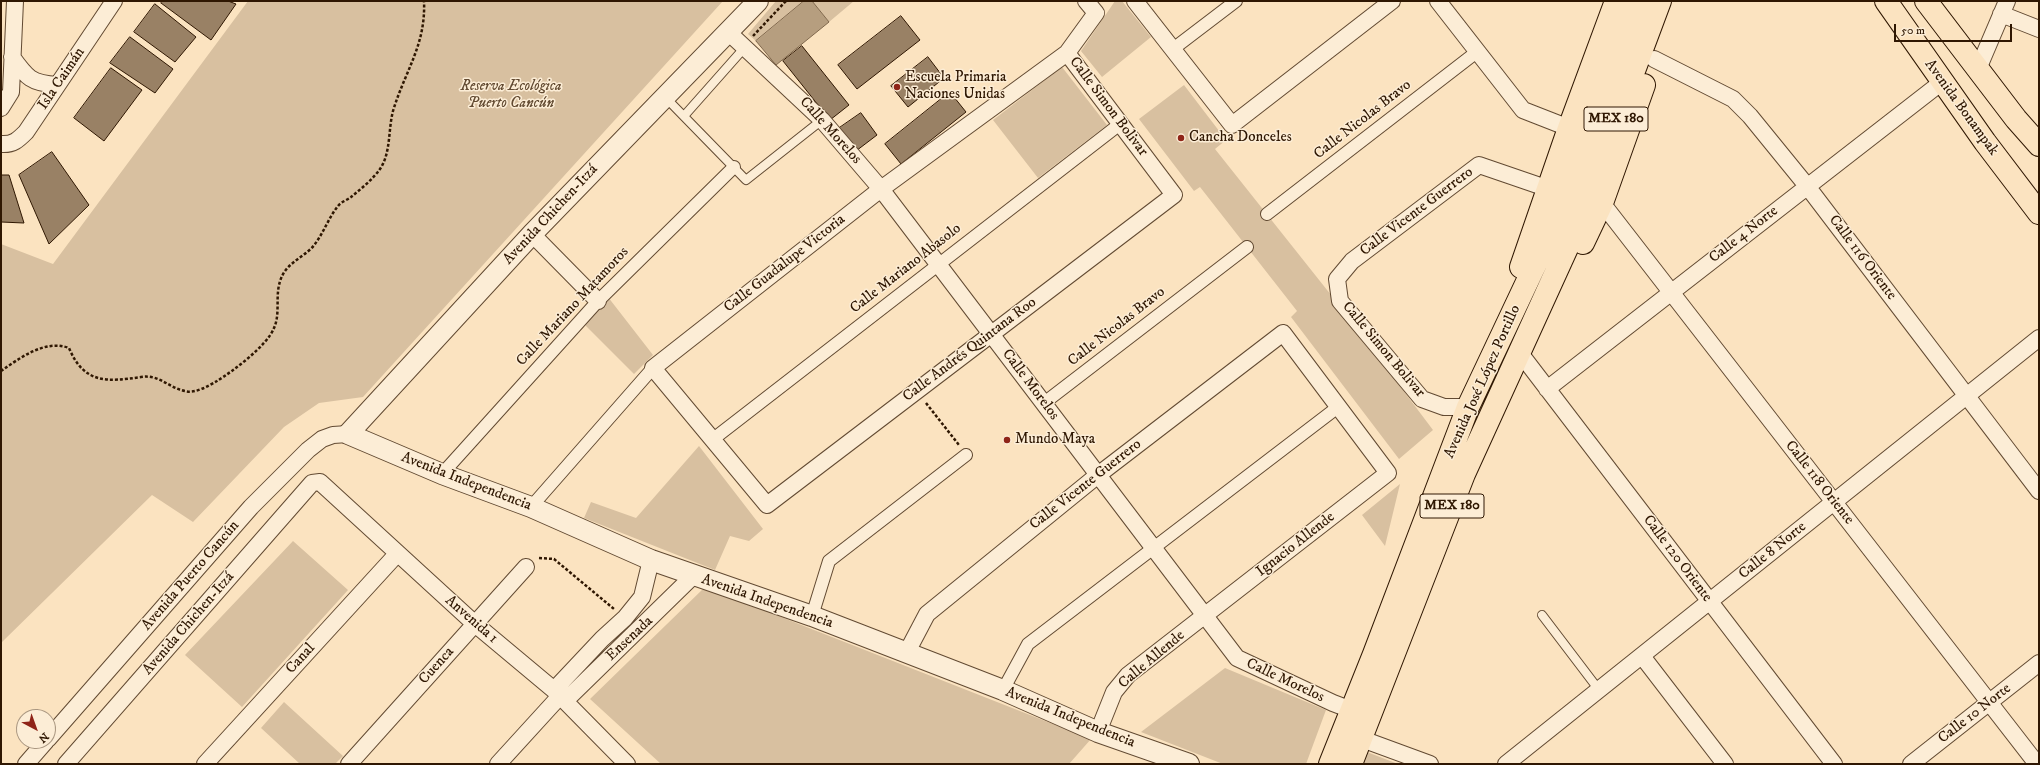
<!DOCTYPE html>
<meta charset="utf-8">
<style>
body{margin:0}
#map{position:relative;width:2040px;height:765px;overflow:hidden;background:#fbe3c0;font-family:"IM FELL DW Pica",serif}
canvas{display:block}
.frame{position:absolute;inset:0;border:2px solid #2f1702;pointer-events:none}
.north{position:absolute;left:16px;top:709px;width:40px;height:40px;box-sizing:border-box;background:#fcedd6;border:1px solid #aa9781;border-radius:50%;rotate:139deg;font-size:11px;font-weight:700;line-height:16px;text-align:center;color:#2f1702}
.north::after{content:'';display:block;margin:auto;width:14px;height:18px;background:#8f2418;clip-path:polygon(50% 0,100% 100%,50% 72%,0 100%)}
.scale{position:absolute;left:1894px;top:24px;width:118px;height:18px;box-sizing:border-box;border:2px solid #2f1702;border-top:0;padding-left:5px;font-size:12px;line-height:14px;white-space:nowrap;color:#2f1702;-webkit-text-stroke:3px #fcedd6;paint-order:stroke}
</style>
<div id="map">
<canvas width="2040" height="765"></canvas>
<div class="frame"></div>
<div class="north">N</div>
<div class="scale">50 m</div>
</div>
<script>
const g = document.querySelector('canvas').getContext('2d');
g.lineJoin = 'round';
function paint(path, color) { g.fillStyle = color; g.fill(path, 'evenodd'); }
function trace(path, color, width, dash) { g.strokeStyle = color; g.lineWidth = width; g.lineCap = dash ? 'butt' : 'round'; g.setLineDash(dash || []); g.stroke(path); }
function write(font, color, halo, rows, align = 'center') {
  g.font = font + ' "IM FELL DW Pica",serif'; g.lineWidth = 3; g.setLineDash([]); g.textBaseline = 'middle'; g.strokeStyle = halo; g.fillStyle = color; for (const [text, x, y, turn = 0] of rows) {
    g.save(); g.translate(x, y); g.rotate((+turn || 0) * Math.PI / 180); g.textAlign = isNaN(turn) ? turn : align; if (halo) g.strokeText(text, 0, 0); g.fillText(text, 0, 0); g.restore();
  }
}
paint(new Path2D(`
 M248,1H723L363,397L319,403L284,427L193,522L152,495L1,643V244L53,264Z
 M776,1H804L756,41L748,34Z
 M812,1H854L829,22Z
 M1115,1H1122L1151,37L1102,77L1081,51Z
 M1062,67L1107,125L1038,178L993,120Z
 M1184,85L1226,140L1215,149L1335,300L1433,430L1399,459L1291,317L1297,311L1200,187L1194,191L1139,119Z
 M608,297L653,355L634,374L582,322Z
 M699,446L763,529L749,541L730,536L715,570L584,518L591,502L636,518Z
 M1400,484L1385,546L1362,515Z
 M293,541L348,590L242,707L185,655Z
 M705,587L1091,739L1069,764H661L590,699Z
 M1225,668L1326,710L1306,764H1223L1141,732Z
 M284,702L343,756L335,764H300L261,728Z
 M1367,752L1398,764H1363Z`), '#d8c0a0');
const water = new Path2D(`
 M804,1H812L829,22L776,65L756,41Z`);
paint(water, '#b69e7f');
trace(water, '#80684d', 1);
const building = new Path2D(`
 M163,1H228L236,4L211,40L161,3Z
 M155,4L196,37L175,62L134,32Z
 M901,16L920,40L857,89L838,65Z
 M130,37L173,69L155,93L110,63Z
 M802,46L849,105L830,120L783,61Z
 M928,57L944,78L908,107L891,86Z
 M111,68L142,90L104,141L74,118Z
 M950,92L966,112L901,164L885,144Z
 M861,113L877,135L852,154L835,131Z
 M52,152L89,205L49,244L19,175Z
 M1,175H9L24,223L1,222Z`);
paint(building, '#998165');
trace(building, '#2f1702', 1);
const service = new Path2D(`
 M665,97L746,180L822,120
 M684,116L746,46
 M1542,615L1599,690`);
const pedestrian = new Path2D(`
 M1173,49L1236,1
 M1267,214L1478,51
 M1044,403L1247,247
 M712,440L1120,124
 M442,474L598,301L734,167
 M531,507L653,368
 M812,616L829,561L966,455
 M1003,690L1028,644L1338,407`);
const minor = new Path2D(`
 M1135,1L1232,125L1392,1
 M1438,1L1523,110L1569,128
 M2001,14L2039,29
 M727,31L822,120L881,189L1237,658L1333,703L1362,714
 M1067,53L1174,195L767,505L653,368L881,189L1067,53L1096,13L1086,1
 M12,57C27,78 31,83 57,85
 M1654,59L1733,99L1750,116L1807,186L2039,491
 M1978,69L2007,1
 M1,108L11,92L15,1
 M1,144C13,145 18,140 26,132L114,1
 M1602,203L2037,764
 M532,234L598,301
 M1520,353L1834,764
 M1547,389L1942,82
 M1468,407H1444L1422,399L1340,301L1337,279L1352,261L1479,165L1549,189
 M907,652L927,614L1098,475L1283,333L1388,473L1128,675L1114,692L1098,732
 M1642,656L1725,764
 M554,690L602,639L625,618L642,597L651,560
 M565,701L693,576
 M1351,735L1430,764
 M48,739L251,507L308,450L322,439L333,435L348,434
 M26,764L46,741
 M66,764L312,483L320,482L475,624L554,690L627,764
 M205,764L397,554
 M349,764L526,567
 M498,764L560,696
 M1506,764L2039,338
 M1911,764L2039,663`);
const tertiary = new Path2D(`
 M758,1L532,234L348,434L442,474L531,507L651,560L812,616L1003,690L1098,732L1189,764`);
const primary = new Path2D(`
 M1886,1L1985,142L2039,213
 M1926,1L2016,119L2039,145
 M1583,243L1602,203L1644,85
 M1521,267L1569,128L1616,1
 M1330,764L1374,654L1468,407L1552,229L1639,1
 M1351,764L1464,474L1572,237L1660,1`);
trace(service, '#624a32', 10);
trace(pedestrian, '#624a32', 14);
trace(minor, '#624a32', 18);
trace(tertiary, '#624a32', 22);
trace(primary, '#2f1702', 24);
trace(new Path2D(`
 M753,36L786,1
 M1,371C20,358 45,339 69,348C84,384 107,382 141,377C159,374 169,388 185,391C195,394 208,386 217,381C233,371 267,346 274,328C282,310 272,290 285,271C293,260 308,254 315,244C324,232 329,217 338,206C341,202 347,200 351,197C361,189 373,179 380,169C391,153 388,130 393,111C405,71 426,45 424,1
 M926,403L959,445
 M539,558L554,559L614,609`), '#2f1702', 2.5, [3, 2]);
trace(service, '#fcedd6', 8);
trace(pedestrian, '#fcedd6', 12);
trace(minor, '#fcedd6', 16);
trace(tertiary, '#fcedd6', 20);
trace(primary, '#fbe3c0', 22);
for (const [x, y, r, color] of [
 [897,87,4,"#8f2418"],
 [1181,138,4,"#8f2418"],
 [1007,440,4,"#8f2418"]
]) { const dot = new Path2D(); dot.arc(x, y, r, 0, 2 * Math.PI); g.fillStyle = color; g.fill(dot); trace(dot, '#fcedd6', 1.5); }
for (const [x, y, w] of [
 [1616,119,64],
 [1452,506,64]
]) { const box = new Path2D(); box.roundRect(x - w / 2, y - 12, w, 24, 3); g.fillStyle = '#fcedd6'; g.fill(box); trace(box, '#2f1702', 1); }
write('bold 14px', '#2f1702', null, [
 ["MEX 180",1616,119],
 ["MEX 180",1452,506]
]);
write('15px', '#2f1702', '#fcedd6', [
 ["Escuela Primaria",905,78],
 ["Naciones Unidas",905,95],
 ["Cancha Donceles",1189,138],
 ["Mundo Maya",1015,440]
], 'left');
write('15px', '#2f1702', '#fcedd6', [
 ["Isla Caimán",62,79,-56],
 ["Calle Simon Bolivar",1108,107,53],
 ["Avenida Bonampak",1961,108,54],
 ["Calle Nicolas Bravo",1363,120,-38],
 ["Calle Morelos",830,131,48],
 ["Calle Vicente Guerrero",1417,212,-37],
 ["Avenida Chichen-Itzá",551,215,-47],
 ["Calle 4 Norte",1744,235,-38],
 ["Calle 116 Oriente",1862,258,53],
 ["Calle Guadalupe Victoria",785,264,-38],
 ["Calle Mariano Abasolo",906,269,-38],
 ["Calle Mariano Matamoros",573,307,-47],
 ["Calle Nicolas Bravo",1117,327,-38],
 ["Calle Andrés Quintana Roo",970,350,-37],
 ["Calle Simon Bolivar",1383,350,50],
 ["Avenida José López Portillo",1483,382,-66],
 ["Calle Morelos",1030,385,53],
 ["Avenida Independencia",466,482,21],
 ["Calle 118 Oriente",1819,483,52],
 ["Calle Vicente Guerrero",1086,485,-38],
 ["Ignacio Allende",1296,545,-38],
 ["Calle 8 Norte",1773,551,-39],
 ["Calle 120 Oriente",1677,559,53],
 ["Avenida Puerto Cancún",191,576,-49],
 ["Avenida Independencia",767,602,19],
 ["Anvenida 1",471,620,41],
 ["Avenida Chichen-Itzá",189,624,-49],
 ["Ensenada",630,639,-43],
 ["Canal",301,659,-48],
 ["Calle Allende",1152,660,-40],
 ["Cuenca",437,666,-48],
 ["Calle Morelos",1285,681,25],
 ["Calle 10 Norte",1975,714,-38],
 ["Avenida Independencia",1070,718,22]
]);
write('italic 15px', '#624a31', '#fcedd6', [
 ["Reserva Ecológica",511,87],
 ["Puerto Cancún",511,104]
]);
</script>
